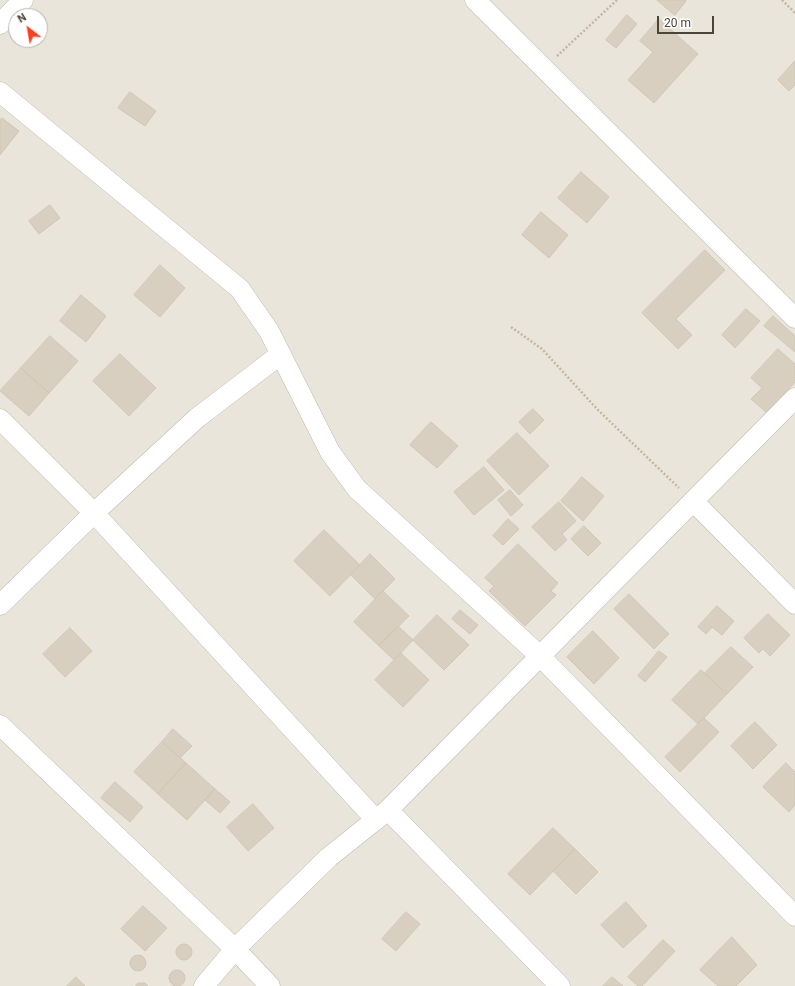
<!DOCTYPE html>
<style>
body{margin:0}
#map{position:relative;width:795px;height:986px;overflow:hidden;background:#f6f3ec;font-family:Roboto,sans-serif}
canvas{display:block}
.north{position:absolute;left:8px;top:8px;width:40px;height:40px;box-sizing:border-box;background:#fff;border:1px solid #b7b4b0;border-radius:50%;rotate:329deg;font-size:11px;font-weight:700;line-height:16px;text-align:center;color:#4b4439}
.north::after{content:'';display:block;margin:auto;width:14px;height:18px;background:#fc3f1d;clip-path:polygon(50% 0,100% 100%,50% 72%,0 100%)}
.scale{position:absolute;left:657px;top:16px;width:57px;height:18px;box-sizing:border-box;border:2px solid #4b4439;border-top:0;padding-left:5px;font-size:12px;line-height:14px;white-space:nowrap;color:#4b4439;-webkit-text-stroke:3px #fff;paint-order:stroke}
</style>
<div id="map">
<canvas width="795" height="986"></canvas>
<div class="north">N</div>
<div class="scale">20 m</div>
</div>
<script>
const g = document.querySelector('canvas').getContext('2d');
g.lineJoin = 'round';
function paint(path, color) { g.fillStyle = color; g.fill(path, 'evenodd'); }
function trace(path, color, width, dash) { g.strokeStyle = color; g.lineWidth = width; g.lineCap = dash ? 'butt' : 'round'; g.setLineDash(dash || []); g.stroke(path); }
paint(new Path2D(`
 M0,0H795V986H0ZM16,16H40V40H16Z`), '#eae5da');
const building = new Path2D(`
 M657,0H685L686,1L675,15Z
 M627,15L637,24L616,48L606,40Z
 M659,19L698,54L654,103L628,80L653,52L640,41Z
 M795,61V85L789,91L778,80Z
 M130,92L156,111L145,126L118,108Z
 M2,118L19,131L0,155V121Z
 M581,172L609,197L587,223L558,198Z
 M50,205L60,218L39,234L29,221Z
 M541,212L568,235L549,258L522,235Z
 M705,250L725,270L676,319L692,335L678,349L642,313Z
 M160,265L185,288L160,317L134,295Z
 M81,295L106,316L86,342L60,321Z
 M746,309L760,321L735,348L722,335Z
 M773,316L795,336V352L764,326Z
 M50,336L78,361L49,393L21,368Z
 M778,349L795,364V382L767,413L751,399L762,388L751,378Z
 M120,354L156,388L129,416L93,381Z
 M21,368L49,393L29,416L0,391Z
 M533,409L544,420L530,434L519,422Z
 M431,422L458,446L437,468L410,445Z
 M517,433L549,466L519,495L487,461Z
 M484,467L504,490L474,515L454,492Z
 M582,477L604,496L583,521L561,501Z
 M510,490L523,505L511,516L498,500Z
 M559,502L576,521L562,534L567,540L555,551L532,527Z
 M508,519L519,529L503,545L493,536Z
 M584,526L601,543L588,556L571,539Z
 M324,530L360,565L330,596L294,561Z
 M518,544L558,583L551,591L556,595L525,626L489,591L494,586L485,578Z
 M370,554L395,579L375,599L351,575Z
 M383,591L409,616L379,646L354,622Z
 M629,594L669,634L654,649L614,609Z
 M717,606L734,621L722,635L712,627L706,634L698,627Z
 M460,610L478,625L470,634L452,619Z
 M768,614L790,635L770,656L763,649L759,653L744,638Z
 M437,615L469,645L444,670L413,640Z
 M398,626L413,640L394,660L379,646Z
 M70,628L92,651L65,677L43,654Z
 M593,631L619,658L594,684L567,657Z
 M731,647L753,667L727,694L705,673Z
 M659,651L667,657L645,682L638,676Z
 M401,653L429,680L403,707L375,680Z
 M701,670L727,694L698,724L672,700Z
 M704,718L719,732L680,772L665,757Z
 M755,722L777,745L753,769L731,746Z
 M173,729L192,746L180,758L162,742Z
 M162,742L186,763L158,794L134,772Z
 M186,763L215,789L187,820L158,794Z
 M786,763L795,772V805L789,812L763,787Z
 M115,782L143,807L130,822L101,798Z
 M215,789L230,802L220,813L205,800Z
 M253,804L274,828L248,851L227,827Z
 M553,828L575,849L530,895L508,874Z
 M575,849L598,872L576,894L553,871Z
 M626,902L647,926L623,948L601,925Z
 M143,906L167,928L145,951L121,929Z
 M406,912L420,924L396,951L382,939Z
 M732,937L757,965L736,986H718L700,970Z
 M663,940L675,951L642,986H638L628,977Z
 M176 952a8 8 0 1 1 16 0a8 8 0 1 1-16 0Z
 M130 963a8 8 0 1 1 16 0a8 8 0 1 1-16 0Z
 M169 978a8 8 0 1 1 16 0a8 8 0 1 1-16 0Z
 M76,977L85,986H67Z
 M612,977L623,986H603Z
 M138,983H145L148,986H136Z`);
paint(building, '#d8cfc1');
trace(building, '#d3c7b4', 1);
const minor = new Path2D(`
 M475,0L795,318
 M0,24L23,0
 M0,92L240,289L269,331L330,452L357,489L540,656L795,916
 M0,419L94,513L376,820
 M694,502L795,604
 M0,605L94,513L197,418L281,354
 M0,725L235,949L270,986
 M388,810L560,986
 M204,986L235,949L329,857L388,810L795,398`);
trace(minor, '#c2bbae', 21);
trace(new Path2D(`
 M782,0L795,13
 M557,56L617,0
 M511,327L542,349L598,410L679,488`), '#c4b79f', 2.5, [2, 2]);
trace(minor, '#fff', 20);
</script>
